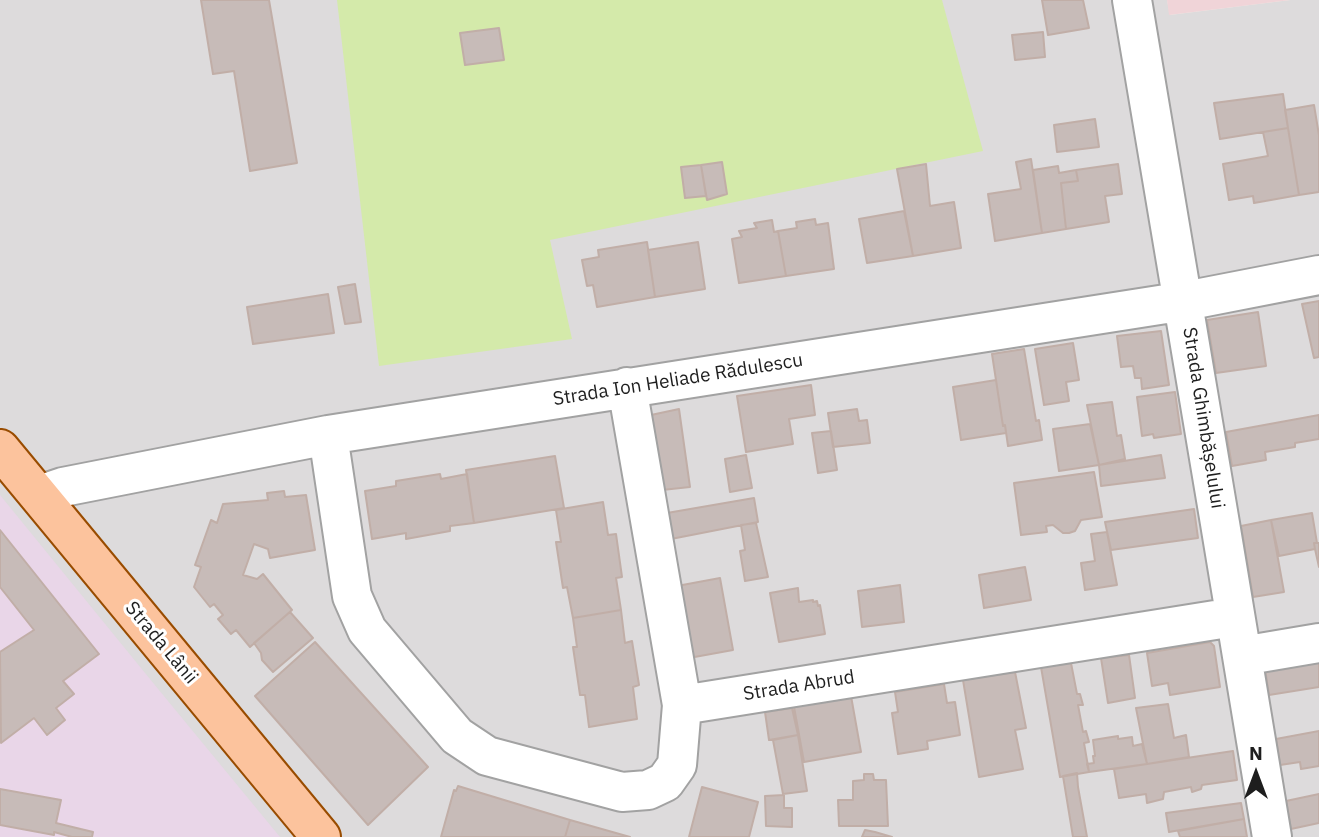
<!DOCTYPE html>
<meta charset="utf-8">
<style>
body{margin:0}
#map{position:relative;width:1319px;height:837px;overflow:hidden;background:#efeae5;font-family:"IBM Plex Sans",sans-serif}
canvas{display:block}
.north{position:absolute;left:1221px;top:739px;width:70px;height:70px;-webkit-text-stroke:5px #fff;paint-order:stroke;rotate:0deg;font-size:19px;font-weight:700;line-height:28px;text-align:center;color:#1e1e1e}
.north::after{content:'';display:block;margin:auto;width:24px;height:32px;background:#1e1e1e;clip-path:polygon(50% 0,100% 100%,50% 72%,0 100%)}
</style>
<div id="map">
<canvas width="1319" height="837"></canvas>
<div class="north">N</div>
</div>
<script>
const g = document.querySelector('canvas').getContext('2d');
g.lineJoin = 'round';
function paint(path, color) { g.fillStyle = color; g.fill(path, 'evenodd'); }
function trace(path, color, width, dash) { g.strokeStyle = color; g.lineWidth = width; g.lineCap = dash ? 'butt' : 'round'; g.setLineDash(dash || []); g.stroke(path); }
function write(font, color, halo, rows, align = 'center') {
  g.font = font + ' "IBM Plex Sans",sans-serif'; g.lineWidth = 6; g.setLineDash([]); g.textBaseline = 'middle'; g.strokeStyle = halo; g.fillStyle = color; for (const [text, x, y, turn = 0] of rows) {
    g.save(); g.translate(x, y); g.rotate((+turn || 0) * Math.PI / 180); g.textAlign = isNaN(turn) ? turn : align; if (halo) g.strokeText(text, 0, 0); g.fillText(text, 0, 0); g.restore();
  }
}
paint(new Path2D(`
 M0,0H1167L1170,15L1290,0H1319V837H0Z`), '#dddbdc');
paint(new Path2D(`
 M1167,0H1290L1169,15Z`), '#f0d4d8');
paint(new Path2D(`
 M0,495L154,684L280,837H0Z`), '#e9d6e8');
paint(new Path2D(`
 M337,0H942L983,151L550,240L572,339L379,366Z`), '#d4eaaa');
const building = new Path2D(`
 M201,0H269L297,163L250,171L234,71L213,74Z
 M1042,0H1083L1089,28L1048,35Z
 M499,28L504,60L465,65L460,33Z
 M1043,32L1045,57L1015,60L1012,35Z
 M1283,94L1288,128L1220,139L1214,103Z
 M1314,105L1319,135V192L1299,195L1285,110Z
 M1095,119L1099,147L1057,152L1054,125Z
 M1288,128L1299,195L1254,203L1253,196L1229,200L1223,164L1268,156L1263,132Z
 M1031,159L1042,233L995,241L988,194L1021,189L1016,162Z
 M722,162L727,194L707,200L701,165Z
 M926,164L930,206L954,202L961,248L913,256L897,169Z
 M1118,164L1122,194L1105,196L1109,222L1066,229L1061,183L1078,181L1076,170Z
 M701,165L706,196L685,198L681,167Z
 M1058,166L1059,173L1076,170L1078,181L1061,183L1066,229L1042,233L1033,170Z
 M904,211L913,256L867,263L859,219Z
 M815,219L816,225L828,223L834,269L786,276L778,231L797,228L796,222Z
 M772,220L774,232L778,231L786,276L739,283L732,239L742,237L739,231L757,228L754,223Z
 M647,242L655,297L597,307L593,285L587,286L582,260L599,257L598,250Z
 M698,242L705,289L655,297L648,250Z
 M355,284L361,322L345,324L338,287Z
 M328,294L334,333L253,344L247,307Z
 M1319,301V357L1314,358L1302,304Z
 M1258,312L1266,366L1216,373L1207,320Z
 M1161,331L1169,385L1142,389L1141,378H1135L1133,366L1121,367L1117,336Z
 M1073,343L1079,380L1066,382L1069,401L1044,405L1035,349Z
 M1024,349L1036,421L1039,420L1042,440L1008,446L1005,425L1003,426L992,354Z
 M996,380L1003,426L1005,425L1006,433L961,440L953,387Z
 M811,385L815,415L789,419L793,444L746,452L737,396Z
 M1175,392L1181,434L1154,438L1153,434L1142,436L1137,397Z
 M1112,402L1117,436L1121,435L1125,459L1099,465L1087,405Z
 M679,409L690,487L662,490L651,415Z
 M857,409L859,421L867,420L870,443L833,447L828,413Z
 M1319,415V439L1295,443V447L1265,452L1266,460L1232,466L1226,432Z
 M1090,424L1099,465L1059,471L1053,429Z
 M831,431L837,470L818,473L812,433Z
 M746,455L752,488L730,492L725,459Z
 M1161,455L1165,478L1101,486L1099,465Z
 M555,456L564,508L474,523L466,470Z
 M1094,472L1102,517L1081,520L1075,531L1069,533H1063L1053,525L1046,526L1047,532L1021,535L1014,483Z
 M440,474L441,479L467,474L474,523L450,526V531L406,539V533L372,539L365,491L396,486V481Z
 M284,491L285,497L306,495L315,550L270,558L268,549L254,544L243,575L257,579L263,574L292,610L250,647L236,630L231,634L218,619L223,615L214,604L210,607L194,587L201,567L195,565L211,520L217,523L223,504L268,500L267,493Z
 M754,498L758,522L671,539L667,513Z
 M603,502L608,535L616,534L622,577L616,578L621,610L573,618L567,587L563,588L556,542H561L556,510Z
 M1194,509L1198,538L1111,550L1105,522Z
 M1312,513L1317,543H1314L1315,549L1279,556L1271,520Z
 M1271,520L1284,592L1253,597L1241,526Z
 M756,523L768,577L745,581L740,551L745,550L741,525Z
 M0,530L99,654L63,681L74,694L56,708L65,720L47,735L34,718L1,743L0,652L34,630L0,587Z
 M1107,532L1117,585L1085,590L1081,563L1095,561L1091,534Z
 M1314,543H1319V567L1315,549Z
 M1025,567L1031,600L984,608L979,575Z
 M720,578L733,650L689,658L677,586Z
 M900,585L904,622L862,627L858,591Z
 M798,588L799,602L813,600V602L817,601L818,606L820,605L825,634L779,642L770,593Z
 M621,610L625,643L632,641L639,685L633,687L637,719L589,727L585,695H580L573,647H577L573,618Z
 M290,612L313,638L273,672L262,660L261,653L254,643Z
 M315,642L428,767L368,825L255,696Z
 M1210,642L1214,646L1220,687L1170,695L1168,683L1152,686L1147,653Z
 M1319,647V687L1269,695L1263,656Z
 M1129,655L1135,698L1108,703L1101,658Z
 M1071,663L1077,694H1080L1083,705H1078L1083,732L1086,731L1089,742L1084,743L1089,772L1060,777L1041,667Z
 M1015,672L1026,728L1015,730L1023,769L979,777L963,680Z
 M944,684L947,703L955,702L960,735L927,741L928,749L898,754L892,713L898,712L895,692Z
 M851,696L861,752L804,762L794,707Z
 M1168,704L1174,738L1186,735L1189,757L1147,764L1136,708Z
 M792,708L798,735L769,740L765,712Z
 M1319,731V766L1301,769L1300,762L1280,765L1276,739Z
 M798,735L807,791L783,794L773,740Z
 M1118,736V739L1132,737L1133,746L1142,744L1147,764L1089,772L1087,764L1094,763L1093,756H1095L1093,740Z
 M1233,751L1237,780L1202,785L1201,789L1192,792L1191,787L1164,792L1163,799L1147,803L1146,794L1119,798L1114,769Z
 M1077,773L1078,787L1087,837H1073L1063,776Z
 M864,774H873L874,780H886L888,826H839L838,800H853V781L864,780Z
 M458,786L570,820L565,837H441L454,790L456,791Z
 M702,787L758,802L749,837H689Z
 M0,789L61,800L56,823L93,832L92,837H72L54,832V835L0,825Z
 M1319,794V823L1291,829L1286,801Z
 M784,795V808H792V827L766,826L765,796Z
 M1241,803L1244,819L1169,832L1166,813Z
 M1244,819L1247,837H1180L1178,831Z
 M570,820L630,837H565Z
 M865,830L875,832L892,837H862Z`);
paint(building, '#c7bbb8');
trace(building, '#c1aea7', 2);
const minor = new Path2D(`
 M1132,0C1181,279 1225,558 1272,837
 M627,387L682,705L1234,617
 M328,435L352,596L367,630L457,736L487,756L622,792L648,790L665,782L677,765L682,705
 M39,495L63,487L328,435L1185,301L1319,275
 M1242,656L1319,643`);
const major = new Path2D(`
 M0,449L321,837`);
trace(minor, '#a2a2a2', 42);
trace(major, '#994c00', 42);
trace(minor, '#fff', 38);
trace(major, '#fcc39d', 38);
write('19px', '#1e1e1e', '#fff', [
 ["Strada Ion Heliade Rădulescu",678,380,-9],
 ["Strada Ghimbășelului",1203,418,81],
 ["Strada Lânii",161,643,50],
 ["Strada Abrud",799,686,-9]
]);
</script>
